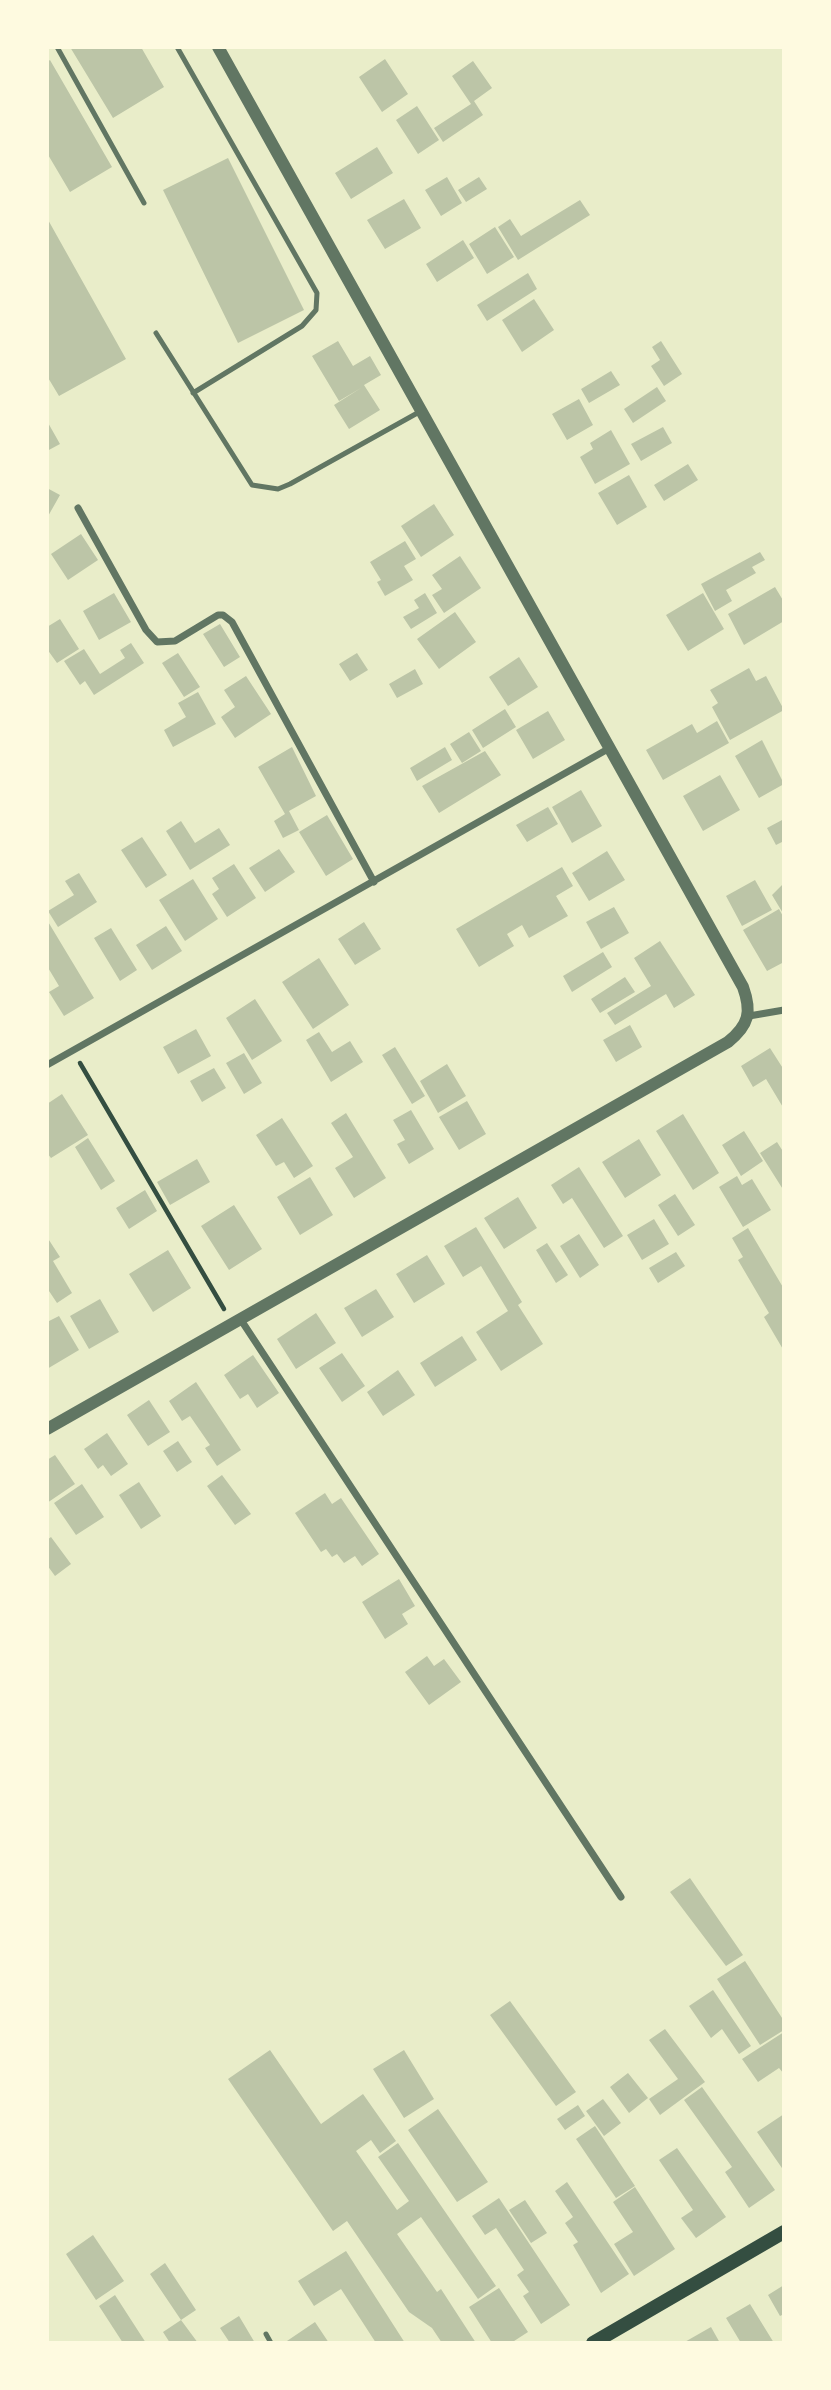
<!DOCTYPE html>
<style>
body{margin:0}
#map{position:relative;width:831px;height:2390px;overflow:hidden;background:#e9edc9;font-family:"IBM Plex Sans",sans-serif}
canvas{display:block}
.frame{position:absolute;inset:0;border:49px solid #fefae0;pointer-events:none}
</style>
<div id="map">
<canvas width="831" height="2390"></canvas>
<div class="frame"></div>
</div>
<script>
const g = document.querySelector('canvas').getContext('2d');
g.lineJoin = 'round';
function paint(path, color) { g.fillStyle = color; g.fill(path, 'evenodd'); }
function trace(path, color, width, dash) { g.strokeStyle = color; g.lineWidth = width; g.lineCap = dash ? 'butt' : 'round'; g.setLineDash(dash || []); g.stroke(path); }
paint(new Path2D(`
 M70,47H141L164,87L113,118Z
 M385,59L408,94L382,112L359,77Z
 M50,60L112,167L70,192L47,153V62Z
 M473,61L492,88L474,101L483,115L443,142L434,128L471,104L452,76Z
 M417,106L439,140L418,154L396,120Z
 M377,147L393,173L351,199L335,173Z
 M228,158L304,310L238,343L163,190Z
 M447,177L462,203L441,216L425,190Z
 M479,177L487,189L466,202L458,190Z
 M404,199L421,228L385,249L367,220Z
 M580,200L590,215L518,260L498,227L510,219L521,236Z
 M47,218L126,359L59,396L47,376Z
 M495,227L514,257L487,274L469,244Z
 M463,240L474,258L437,282L426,264Z
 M528,273L537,289L487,321L477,305Z
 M534,299L554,330L522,352L502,320Z
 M338,341L353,366L370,356L381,375L364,385L380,410L349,429L334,405L361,388L339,401L312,356Z
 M661,341L682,374L664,386L651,366L660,360L652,347Z
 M611,371L620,385L589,403L581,389Z
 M657,387L666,401L633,423L624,409Z
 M579,399L593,425L567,440L552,414Z
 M47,421L60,444L47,451Z
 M663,427L672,443L641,461L631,444Z
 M611,430L630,464L595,484L580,457L593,449L590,443Z
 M688,464L698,480L664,501L654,485Z
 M629,475L647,507L617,525L598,493Z
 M47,488L60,495L47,518Z
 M434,504L454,535L421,557L401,526Z
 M81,534L98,560L68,580L51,554Z
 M405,541L416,559L404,566L413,580L385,596L377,582L381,580L370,562Z
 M760,552L765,560L752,567L756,573L726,590L732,601L715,611L701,584Z
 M460,556L481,588L444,613L432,595L442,589L432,575Z
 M775,587L784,602V621L744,645L728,614Z
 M114,593L131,622L99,640L83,611Z
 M425,593L437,613L411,629L403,617L419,608L414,600Z
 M703,593L724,629L688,651L666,615Z
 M455,612L476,642L439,669L417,639Z
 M60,619L79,649L57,663L47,649V627Z
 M220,624L240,657L224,667L203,634Z
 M131,643L144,663L94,695L85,681L80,685L64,661L84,649L100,674L125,658L120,650Z
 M178,653L200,687L184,697L162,663Z
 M357,653L368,670L350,681L339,664Z
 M519,657L538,687L508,706L489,677Z
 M749,668L756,681L766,676L784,710L730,740L712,707L718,703L710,690Z
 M415,669L423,684L397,698L389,684Z
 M246,676L271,714L235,738L221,717L235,707L224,690Z
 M198,692L216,724L173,747L164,730L186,717L178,703Z
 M505,709L516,727L483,748L472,730Z
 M548,711L565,740L533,759L516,730Z
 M717,721L729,743L663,780L646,750L692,724L697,733Z
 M469,732L481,751L462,763L450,744Z
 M762,740L784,784L759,798L735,756Z
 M292,747L316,796L289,811L299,830L283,838L274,821L285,814L258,767Z
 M445,747L452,760L417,781L410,768Z
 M485,751L501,775L439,813L422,786Z
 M720,775L740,810L703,831L683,796Z
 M581,790L602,826L572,843L552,807Z
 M548,807L558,824L527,842L516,825Z
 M327,815L353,859L326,876L299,832Z
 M784,819V841L776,845L767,828Z
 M181,821L195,843L219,828L230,845L190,870L166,831Z
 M142,837L167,875L146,888L121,850Z
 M279,849L295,872L265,892L249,868Z
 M607,851L625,880L589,901L572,873Z
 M234,864L256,898L227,917L212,894L219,889L212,878Z
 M562,867L573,886L556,896L568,916L529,938L522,925L507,934L514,946L479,967L456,929Z
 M79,873L97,902L58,927L48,911L74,895L65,881Z
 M193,879L218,919L185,941L159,900Z
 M755,880L772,910L742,926L726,896Z
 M784,883V915L772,895Z
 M614,907L629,933L601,949L586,922Z
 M779,909L784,918V962L767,971L743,930Z
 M47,920L94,998L64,1016L49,992L59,986L47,966Z
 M364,922L381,949L355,965L338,939Z
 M166,926L182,951L152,970L136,945Z
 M111,928L137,970L120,981L94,938Z
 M660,941L695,995L674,1008L666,994L615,1025L607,1013L651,986L634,958Z
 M603,952L612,967L572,992L563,976Z
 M319,958L349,1005L313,1029L282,982Z
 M625,977L635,992L600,1013L591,999Z
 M255,999L282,1041L252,1060L226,1018Z
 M630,1025L642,1047L616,1062L603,1040Z
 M196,1029L211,1056L178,1074L163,1047Z
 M319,1032L332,1052L350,1041L363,1062L331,1082L306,1040Z
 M395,1047L425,1096L412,1104L382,1055Z
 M770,1048L784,1070V1109L766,1079L753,1087L741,1066Z
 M244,1053L262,1083L244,1094L226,1063Z
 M447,1064L466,1096L438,1113L420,1081Z
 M214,1068L226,1088L202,1102L190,1081Z
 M62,1094L88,1135L51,1158L47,1153V1104Z
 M467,1101L486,1134L459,1150L439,1117Z
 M411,1110L434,1149L409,1164L397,1144L405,1140L393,1120Z
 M346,1113L386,1178L354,1198L335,1168L353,1157L331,1123Z
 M683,1114L719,1173L693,1190L656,1131Z
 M282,1118L313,1166L294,1178L284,1162L276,1166L256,1135Z
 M744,1131L763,1161L741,1176L722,1145Z
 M88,1138L115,1181L101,1190L75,1147Z
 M639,1139L661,1175L625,1198L602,1162Z
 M777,1142L784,1153V1191L760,1153Z
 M197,1159L210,1182L170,1205L157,1182Z
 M579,1167L623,1236L604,1248L572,1198L563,1204L551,1185Z
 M737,1176L742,1185L752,1179L771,1210L743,1227L719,1187Z
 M310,1177L333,1215L300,1235L277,1197Z
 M145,1190L157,1211L129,1229L116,1208Z
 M675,1194L695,1225L678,1236L658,1205Z
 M518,1197L537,1228L504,1249L484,1218Z
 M234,1205L262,1249L229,1270L201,1226Z
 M654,1219L669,1244L642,1260L627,1235Z
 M476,1227L522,1302L518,1305L543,1344L501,1371L476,1332L508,1311L481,1266L463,1277L444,1246Z
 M748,1228L784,1289V1351L764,1317L769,1313L738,1260L743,1257L732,1238Z
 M579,1234L599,1265L580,1278L560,1246Z
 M47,1237L60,1257L53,1261L72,1293L57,1303L47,1288Z
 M547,1243L568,1275L556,1283L536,1250Z
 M168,1250L191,1288L153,1312L129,1274Z
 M676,1252L685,1266L658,1283L649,1268Z
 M427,1255L445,1284L414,1303L396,1274Z
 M376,1289L394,1317L362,1337L344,1308Z
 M100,1299L119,1332L89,1349L70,1316Z
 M316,1313L336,1343L296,1369L277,1339Z
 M59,1316L79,1350L47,1369V1322Z
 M462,1336L477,1360L435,1387L420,1363Z
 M342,1353L365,1386L342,1402L319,1368Z
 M253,1355L279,1393L257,1408L248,1394L240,1399L224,1375Z
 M398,1370L415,1395L383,1416L367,1392Z
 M196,1382L241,1450L217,1466L205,1448L210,1445L190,1416L182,1421L169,1401Z
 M149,1400L170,1432L148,1446L127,1415Z
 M107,1433L128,1464L111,1476L103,1465L98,1469L84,1449Z
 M178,1441L192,1462L177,1472L163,1451Z
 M55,1455L75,1484L47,1503V1460Z
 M222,1475L251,1514L235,1525L207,1486Z
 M139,1482L161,1516L141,1529L119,1495Z
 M82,1484L104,1517L76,1535L54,1503Z
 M325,1493L332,1504L341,1498L379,1554L362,1566L355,1556L344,1563L337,1554L332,1557L326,1549L321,1552L295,1513Z
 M51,1537L71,1564L55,1576L47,1565V1540Z
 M399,1579L415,1606L402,1614L408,1624L385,1639L362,1602Z
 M427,1656L434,1666L444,1659L461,1682L429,1705L405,1672Z
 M690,1878L743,1955L726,1966L670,1892Z
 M745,1961L784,2021V2030L760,2045L717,1979Z
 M713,1990L751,2046L739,2054L722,2029L711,2038L689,2006Z
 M510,2001L576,2092L556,2106L490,2015Z
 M665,2029L705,2082L660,2115L649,2099L678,2079L649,2040Z
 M784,2032V2074L779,2068L758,2082L742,2059Z
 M270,2050L321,2124L363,2094L396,2141L380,2153L371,2140L356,2151L397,2210L409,2201L378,2157L398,2143L496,2286L478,2299L421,2217L397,2234L437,2292L441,2289L476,2343H442L432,2328L409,2312L347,2221L333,2231L228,2079Z
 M404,2050L434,2099L404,2118L373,2069Z
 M628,2073L648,2098L629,2113L610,2087Z
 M702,2087L775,2190L749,2208L725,2172L732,2167L684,2100Z
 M603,2099L621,2123L604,2136L586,2111Z
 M578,2105L585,2116L565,2130L557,2119Z
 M438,2109L488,2182L457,2202L408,2130Z
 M784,2114V2171L757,2132Z
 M595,2126L635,2186L616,2198L576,2139Z
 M677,2148L726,2217L696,2238L681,2218L693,2210L659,2160Z
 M567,2182L629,2274L601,2293L573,2245L578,2242L565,2223L573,2217L555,2191Z
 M635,2187L675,2249L634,2276L614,2244L633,2232L613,2202Z
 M499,2198L570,2305L541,2324L523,2296L529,2292L517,2275L524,2270L496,2228L485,2235L472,2216Z
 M525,2200L547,2233L531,2243L509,2210Z
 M93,2235L124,2281L96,2300L66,2254Z
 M346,2251L405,2343H376L341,2289L314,2306L298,2281Z
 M165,2263L196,2310L181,2320L150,2274Z
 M784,2285V2314L780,2316L768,2295Z
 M499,2288L528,2332L511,2343H492L469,2307Z
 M115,2295L146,2343H123L99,2306Z
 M750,2304L774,2343H741L726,2318Z
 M239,2316L255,2343H230L220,2328Z
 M181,2320L198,2343H170L163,2332Z
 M315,2322L329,2343H284Z
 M711,2327L720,2343H683Z`), '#bcc5a7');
trace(new Path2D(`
 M80,1063L224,1309`), '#344e41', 4.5);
trace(new Path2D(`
 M57,47L144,203
 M177,47L317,293L316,310L302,326L193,393
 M156,333L252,485L278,489L290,484L421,411
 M266,2334L271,2343`), '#617663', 5);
trace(new Path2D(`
 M78,508L146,630L157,642L175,641L218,615H223L232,622L374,882
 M749,1016L784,1010
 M47,1065L608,749
 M241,1320L621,1897`), '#617663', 7);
trace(new Path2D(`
 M47,1429L728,1042C749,1025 752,1012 743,987L218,47`), '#617663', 12);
trace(new Path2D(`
 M593,2343L784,2232`), '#344e41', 14);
</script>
